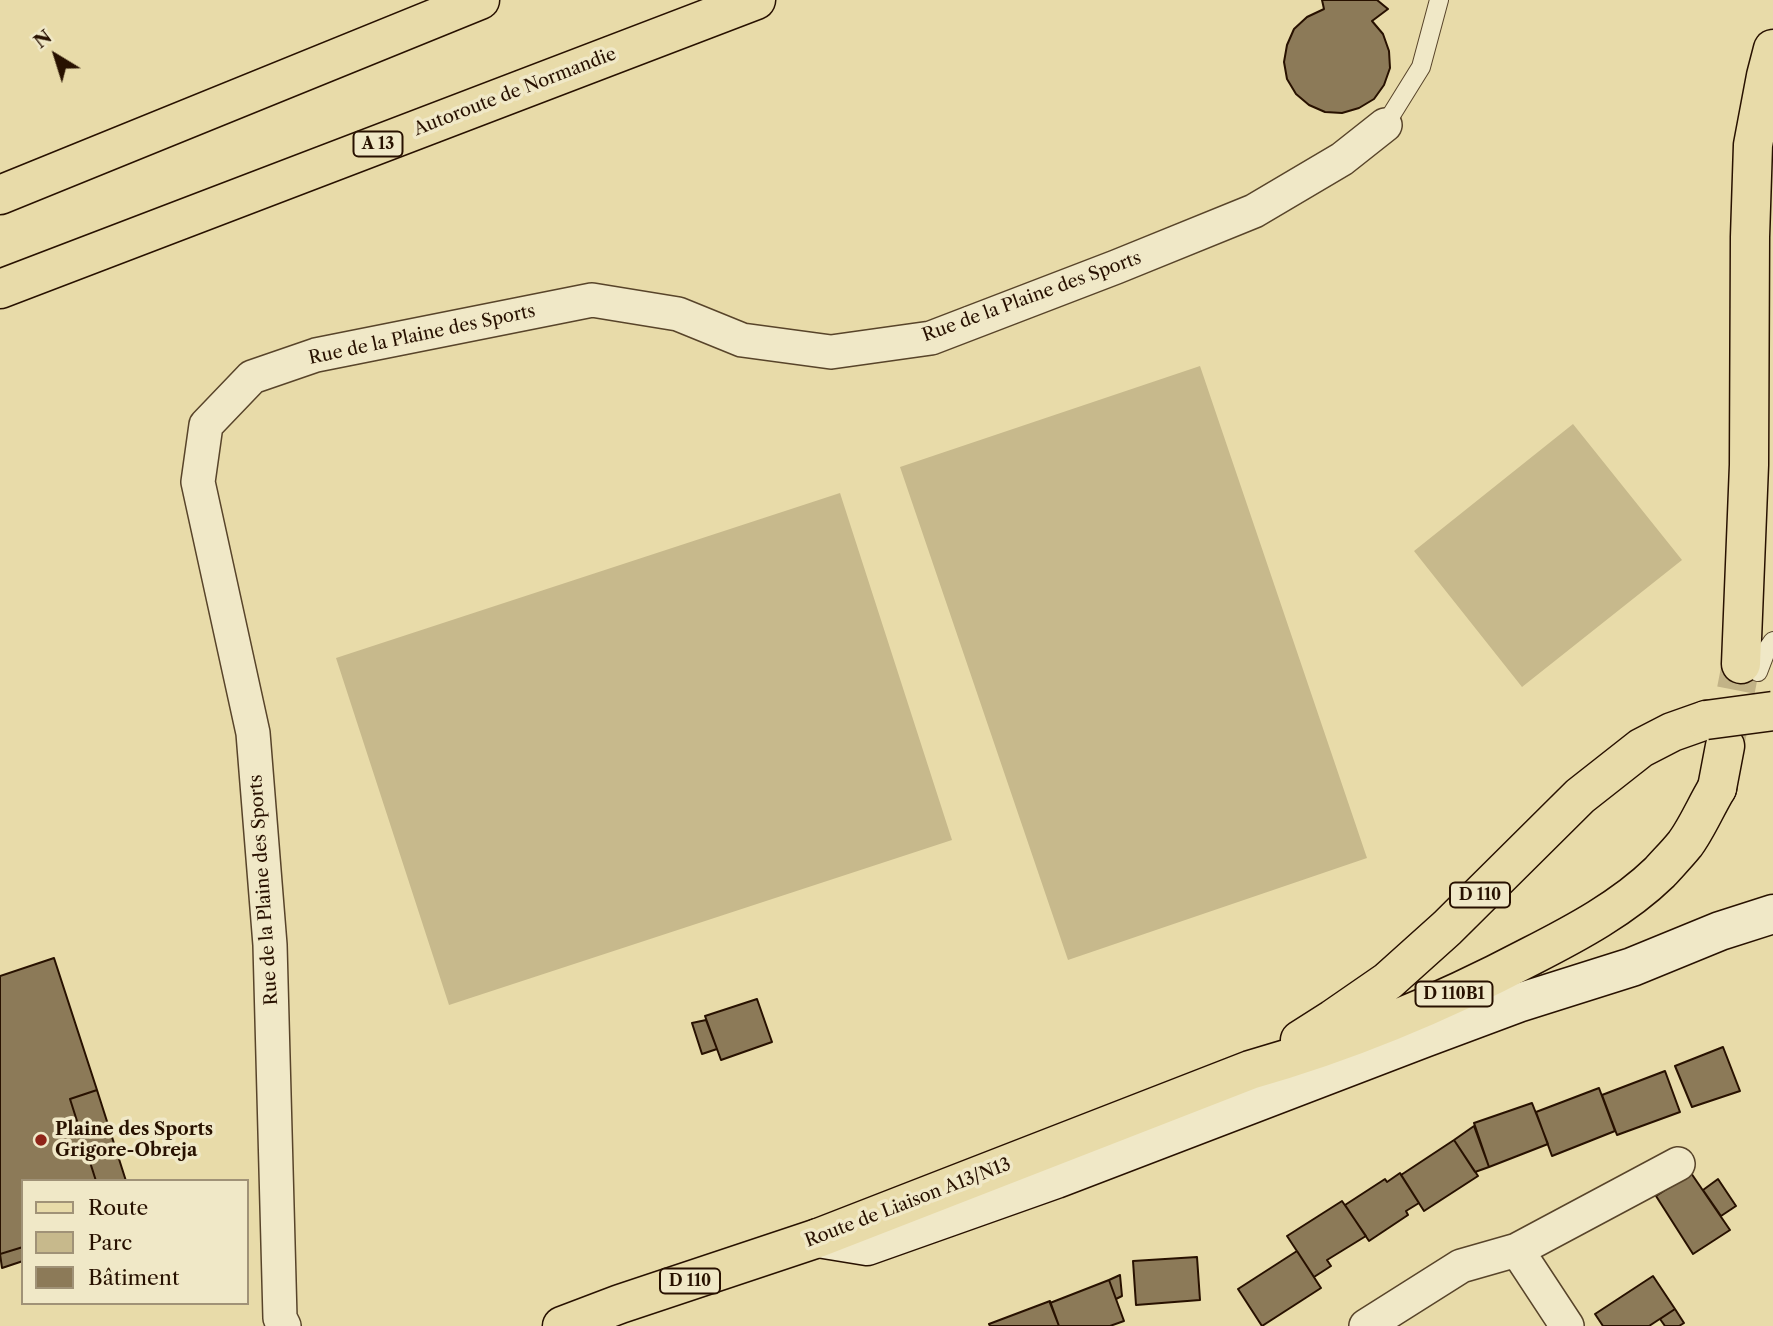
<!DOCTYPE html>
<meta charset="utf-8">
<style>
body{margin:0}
#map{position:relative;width:1773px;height:1326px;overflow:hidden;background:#e8dba9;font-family:"Libre Caslon Text",serif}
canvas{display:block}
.legend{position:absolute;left:21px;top:1179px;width:228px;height:126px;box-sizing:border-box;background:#f0e8c7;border:2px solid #a09277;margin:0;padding:9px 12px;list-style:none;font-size:21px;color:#281100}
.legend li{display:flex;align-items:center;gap:14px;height:35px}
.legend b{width:35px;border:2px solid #a09277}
.north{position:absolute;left:21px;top:21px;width:70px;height:70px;-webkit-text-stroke:5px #f0e8c7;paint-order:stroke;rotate:322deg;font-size:19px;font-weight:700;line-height:28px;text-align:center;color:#281100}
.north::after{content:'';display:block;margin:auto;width:24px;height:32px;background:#281100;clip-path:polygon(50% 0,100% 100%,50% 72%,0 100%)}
</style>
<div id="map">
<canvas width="1773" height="1326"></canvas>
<ul class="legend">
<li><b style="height:9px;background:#e8dba9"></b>Route</li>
<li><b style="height:19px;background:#c7b98c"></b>Parc</li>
<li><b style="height:19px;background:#8c7a58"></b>Bâtiment</li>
</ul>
<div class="north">N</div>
</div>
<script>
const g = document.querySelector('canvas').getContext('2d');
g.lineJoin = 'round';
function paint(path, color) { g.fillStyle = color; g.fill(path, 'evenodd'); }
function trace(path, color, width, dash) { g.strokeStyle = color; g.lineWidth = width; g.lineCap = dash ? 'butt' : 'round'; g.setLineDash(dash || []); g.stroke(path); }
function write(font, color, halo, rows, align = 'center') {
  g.font = font + ' "Libre Caslon Text",serif'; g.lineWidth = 7; g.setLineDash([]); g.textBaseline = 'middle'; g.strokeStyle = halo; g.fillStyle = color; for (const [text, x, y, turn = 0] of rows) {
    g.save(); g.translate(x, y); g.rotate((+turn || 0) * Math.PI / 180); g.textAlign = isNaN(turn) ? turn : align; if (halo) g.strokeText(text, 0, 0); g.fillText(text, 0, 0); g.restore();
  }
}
paint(new Path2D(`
 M1200,366L1367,858L1068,960L900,467Z
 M1573,424L1682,560L1522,687L1414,551Z
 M840,493L952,840L449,1005L336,658Z`), '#c7b98c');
const building = new Path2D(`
 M1322,0H1377L1388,9L1372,21L1383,34L1389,51L1390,68L1384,85L1374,99L1359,108L1342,113L1325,112L1309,105L1296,94L1287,79L1284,62L1287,45L1294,29L1307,17L1324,9Z
 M54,958L97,1090L70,1099L96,1181H23V1247L0,1254V976Z
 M757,999L772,1042L721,1060L705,1016Z
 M706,1020L717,1049L702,1054L692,1023Z
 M1723,1047L1740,1091L1692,1107L1675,1066Z
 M1665,1071L1680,1112L1617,1135L1602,1095Z
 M1599,1088L1615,1131L1552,1156L1536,1112Z
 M97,1090L126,1181H96L70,1099Z
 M1532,1103L1548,1144L1489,1167L1474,1123Z
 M1474,1126L1489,1167L1475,1172L1454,1140Z
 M1454,1140L1478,1176L1424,1211L1401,1175Z
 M1400,1173L1419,1203L1406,1211L1408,1215L1369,1241L1345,1205L1385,1179L1387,1182Z
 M1691,1173L1730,1230L1693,1254L1656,1196Z
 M1718,1179L1736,1206L1721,1216L1703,1190Z
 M1342,1201L1366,1236L1327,1260L1331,1266L1314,1277L1287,1236Z
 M23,1247V1261L2,1268L0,1254Z
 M1297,1251L1321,1288L1262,1326L1238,1289Z
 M1197,1257L1200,1300L1136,1305L1133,1261Z
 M1120,1275L1122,1296L1116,1299L1109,1280Z
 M1653,1276L1675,1309L1649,1326H1603L1595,1314Z
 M1109,1280L1124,1321L1110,1326H1059L1050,1303Z
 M1050,1301L1059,1326H990L989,1324Z
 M1675,1309L1684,1323L1679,1326H1665L1660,1319Z`);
paint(building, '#8c7a58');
trace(building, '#281100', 2);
trace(new Path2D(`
 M1725,746L1741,664`), '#c2b387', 38, [38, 19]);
const lane = new Path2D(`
 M1385,125L1421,67L1439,0
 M1758,672L1766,651L1773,641`);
const street = new Path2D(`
 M1517,1250L1567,1326
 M284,1326L280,1318L270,945L253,733L198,482L206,425L252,377L316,355L592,300L678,314L742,340L831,352L931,338L1116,267L1254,211L1342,159L1385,125
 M1366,1326L1461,1266L1517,1250L1678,1164`);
const secondary = new Path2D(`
 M818,1238L867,1246L1056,1179L1424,1038L1518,1003L1632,967L1720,931L1773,914`);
const primary = new Path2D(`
 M1300,1040L1333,1019L1388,981L1447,928L1580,796L1641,748L1672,732L1706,720
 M562,1326L620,1304L818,1238L1250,1070C1349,1042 1440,1004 1531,956C1576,933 1623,908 1660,872C1668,863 1677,854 1685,844C1697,828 1706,806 1717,788`);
const highway = new Path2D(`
 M0,195L480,0
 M0,289L756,0
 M1741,664L1749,465L1750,237L1753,145L1766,76L1773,49
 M1717,788L1725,746`);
trace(lane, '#58442a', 20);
trace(street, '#58442a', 36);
trace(secondary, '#281100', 41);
trace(primary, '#281100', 41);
trace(highway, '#281100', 41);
trace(lane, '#f0e8c7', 18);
trace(street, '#f0e8c7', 33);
trace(secondary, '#f0e8c7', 38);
trace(primary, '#e8dba9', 38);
trace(highway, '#e8dba9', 38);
const primaryBridge = new Path2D(`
 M1706,720L1773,711`);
trace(primaryBridge, '#281100', 41, []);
trace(primaryBridge, '#e8dba9', 38);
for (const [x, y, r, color] of [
 [41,1140,7,"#8f2418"]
]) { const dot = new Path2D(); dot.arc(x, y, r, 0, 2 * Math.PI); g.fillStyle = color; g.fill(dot); trace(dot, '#f0e8c7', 2.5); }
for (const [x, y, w] of [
 [378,144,49],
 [1480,895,60],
 [1454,994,77],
 [690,1281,60]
]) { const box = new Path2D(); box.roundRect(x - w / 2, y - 12.5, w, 25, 5); g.fillStyle = '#f0e8c7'; g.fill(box); trace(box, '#281100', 2); }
write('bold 16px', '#281100', null, [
 ["A 13",378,144],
 ["D 110",1480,895],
 ["D 110B1",1454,994],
 ["D 110",690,1281]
]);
write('18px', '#281100', '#f0e8c7', [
 ["Autoroute de Normandie",515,92,-21],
 ["Rue de la Plaine des Sports",1032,297,-20],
 ["Rue de la Plaine des Sports",422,335,-12],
 ["Rue de la Plaine des Sports",264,890,-94],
 ["Route de Liaison A13/N13",908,1203,-21]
]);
write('bold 18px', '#281100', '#f0e8c7', [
 ["Plaine des Sports",55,1130],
 ["Grigore-Obreja",55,1151]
], 'left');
</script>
